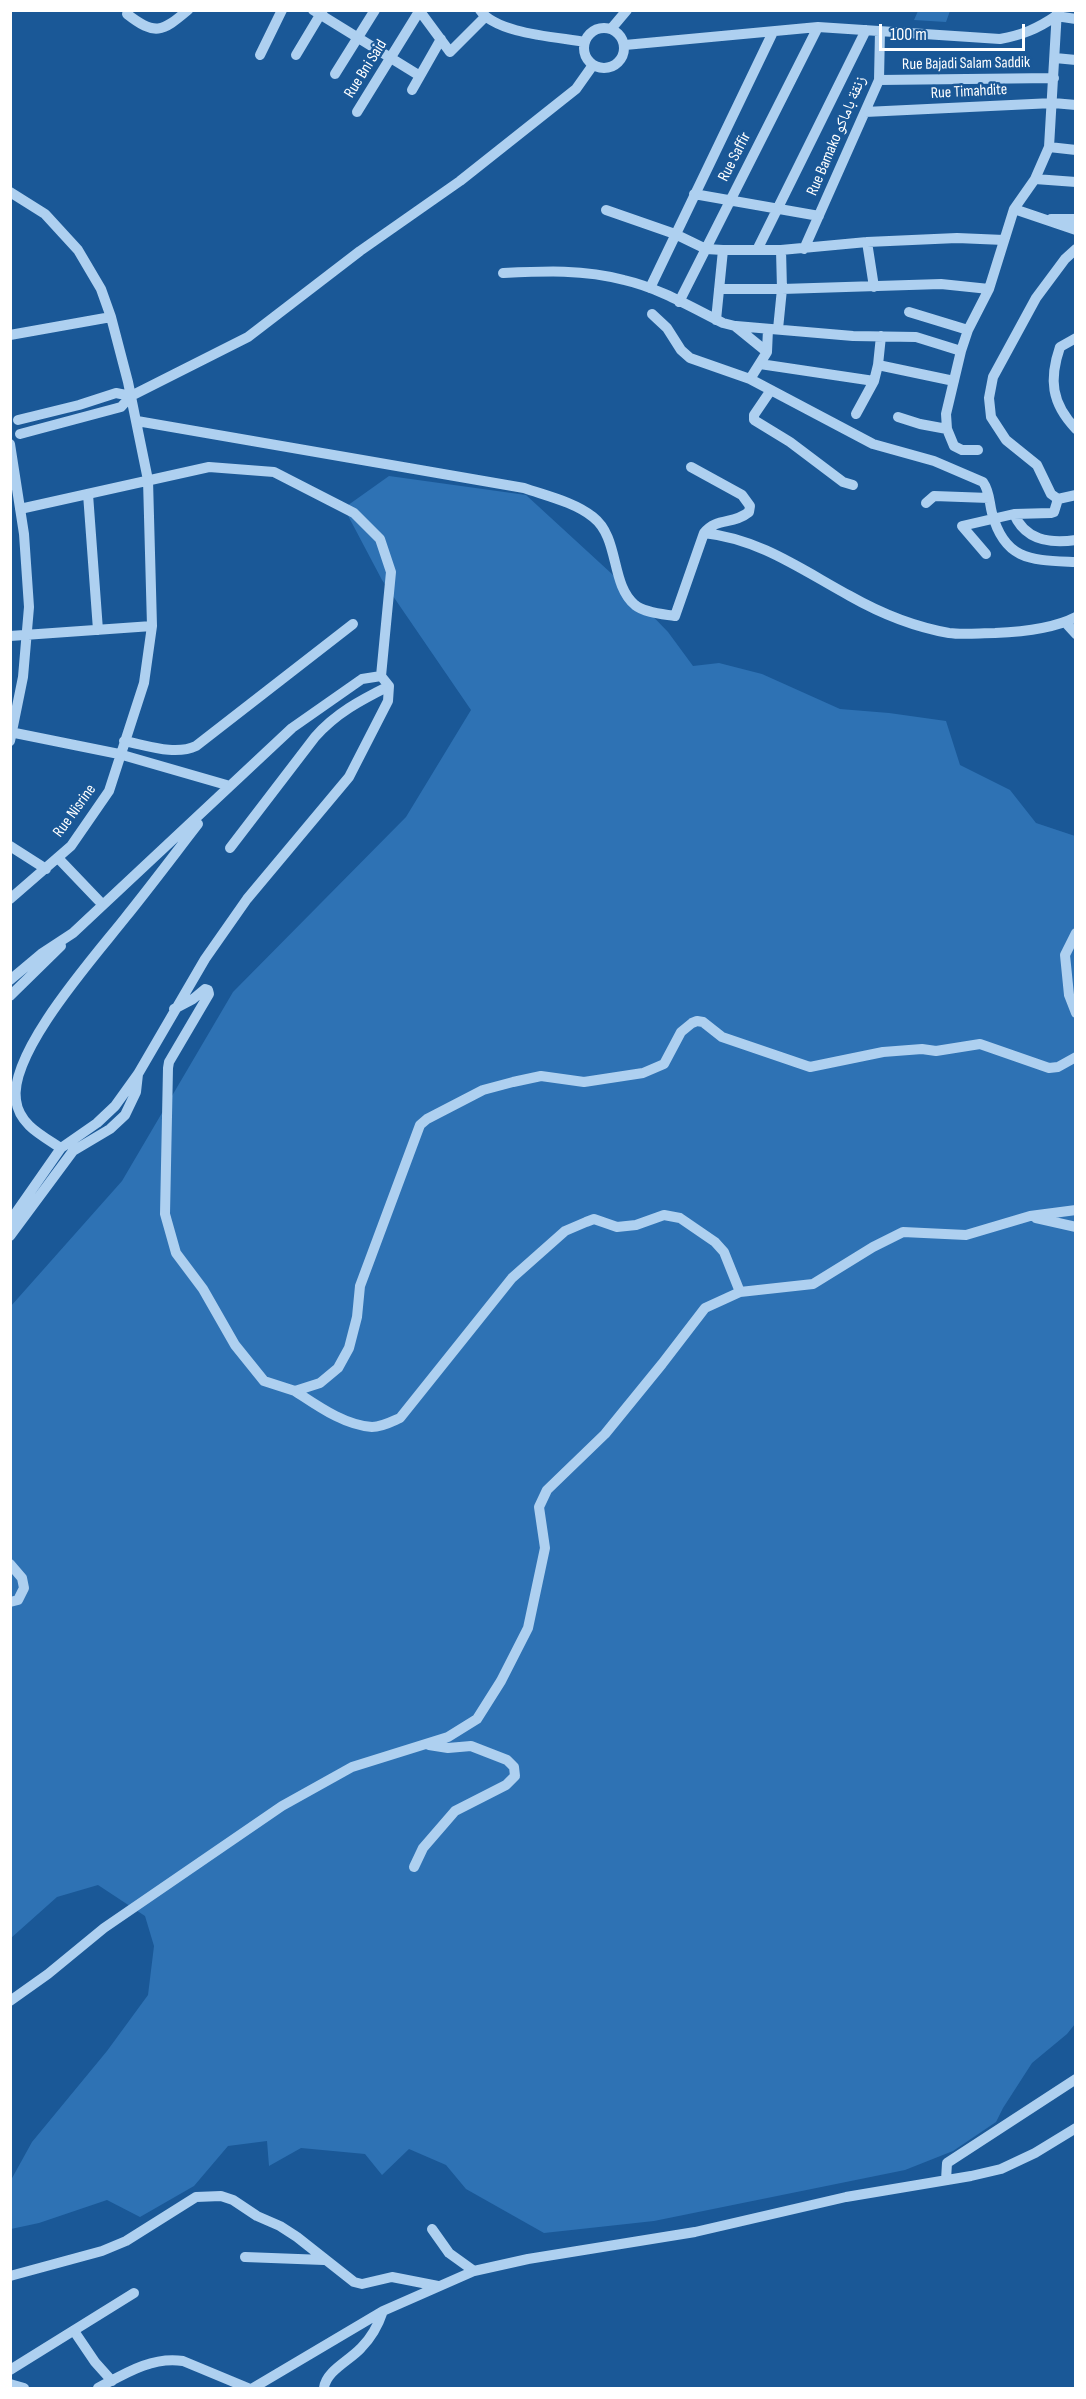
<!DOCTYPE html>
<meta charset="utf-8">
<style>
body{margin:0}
#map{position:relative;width:1086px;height:2399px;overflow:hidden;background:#1a5897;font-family:"Sofia Sans Condensed",sans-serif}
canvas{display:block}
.frame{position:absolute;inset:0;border:12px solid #fff;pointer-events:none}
.scale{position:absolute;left:879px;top:24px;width:146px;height:27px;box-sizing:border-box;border:3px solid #fff;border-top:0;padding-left:8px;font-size:18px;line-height:21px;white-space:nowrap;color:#fff;-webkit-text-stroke:4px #1a5897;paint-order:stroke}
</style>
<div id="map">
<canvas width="1086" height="2399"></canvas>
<div class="frame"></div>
<div class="scale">100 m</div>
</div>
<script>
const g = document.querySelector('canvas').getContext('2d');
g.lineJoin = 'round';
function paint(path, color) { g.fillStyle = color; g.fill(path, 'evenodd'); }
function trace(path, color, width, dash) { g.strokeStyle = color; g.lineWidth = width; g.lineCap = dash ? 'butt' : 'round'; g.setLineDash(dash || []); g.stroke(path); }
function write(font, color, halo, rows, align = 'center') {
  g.font = font + ' "Sofia Sans Condensed","Noto Naskh Arabic",sans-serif'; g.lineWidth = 5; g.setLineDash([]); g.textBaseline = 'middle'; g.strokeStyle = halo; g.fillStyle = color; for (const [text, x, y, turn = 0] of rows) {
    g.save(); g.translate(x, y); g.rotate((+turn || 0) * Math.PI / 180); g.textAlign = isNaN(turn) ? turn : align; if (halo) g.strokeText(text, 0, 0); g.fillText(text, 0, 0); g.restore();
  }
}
paint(new Path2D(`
 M918,11V10L950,11L946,22L914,20Z
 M389,476L526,495L612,574L668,632L693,666L719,663L762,674L840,709L889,713L946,721L960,765L1010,790L1036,823L1075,836V2024L1067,2034L1032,2063L1003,2108L996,2122L953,2151L905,2170L654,2221L544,2233L466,2189L446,2165L409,2149L382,2175L365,2154L301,2148L269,2166L267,2141L228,2146L194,2186L140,2217L107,2200L39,2223L11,2229V2180L32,2142L107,2051L148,1995L154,1946L145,1916L98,1885L57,1897L11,1938V1306L122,1181L233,992L406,817L471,710L382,580L344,508Z`), '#2e72b4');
trace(new Path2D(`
 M313,10L420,76
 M419,10L450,52L485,17
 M480,10C496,34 558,37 585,42
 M127,14C155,36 162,32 188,10
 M584 48a20 20 0 1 1 40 0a20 20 0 1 1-40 0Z
 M611,29L627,10
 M625,45L818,27L1000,39C1022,35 1037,29 1056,16L1076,19
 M260,55L282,10
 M296,55L323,10
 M1055,58L1076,60
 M335,74L375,10
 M879,80L1054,78
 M412,90L441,39
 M357,112L420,10
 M865,112L1053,103L1076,105
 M1049,147L1076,150
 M1035,179L1076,182
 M10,192L45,214L78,250L101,289L111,317L128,382L148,480L152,626L144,683L109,791L71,846L10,899
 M694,194L819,216
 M1014,209L1076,230
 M606,210L675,234L706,249L723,250H781L867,242L957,238L1004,240
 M1051,219H1076
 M867,242L874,287
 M804,249L879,80L880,31
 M1076,249L1065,259L1036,298L993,377L989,398L991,417L1006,440L1037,465L1051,494L1058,499L1076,495
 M757,250L866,30
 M503,273C544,271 584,269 624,280C659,288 691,307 723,323L735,326L767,352
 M650,288L773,32
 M719,289H782L941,284L989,289
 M679,302L818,27
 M909,312L968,330
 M652,314L667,328L681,350L690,358L750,379L873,444L934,461L983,482C990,492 989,502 992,513C1005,562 1033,560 1076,562
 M716,320L723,250
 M736,326L853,336L916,337L961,351
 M778,329L782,289L781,250
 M10,335L111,317
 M1076,338L1060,347C1049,379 1051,403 1076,429
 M760,364L874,381L878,365L954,381
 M878,365L881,336
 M750,379L767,352L768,329
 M771,390L754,415V420L790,442L843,482L853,485
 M856,414L874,381
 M898,417L920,424L947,429
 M18,420L79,405L116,393L131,396
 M137,421L524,488C547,496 574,502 593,517C620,538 610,584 635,605C645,613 663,614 675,616L704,533C760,539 802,570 850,596C880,613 915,627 949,633C963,635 980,633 995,633C1020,632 1053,629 1076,617
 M20,434L121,407L131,396L248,337L360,251L460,181L576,89L593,65
 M10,444L24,534L29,607L23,677L10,741
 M978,450H962L954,446L947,429L946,414L961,351L968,330L989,289L1014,209L1035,179L1049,147L1057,10
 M691,467L742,495L750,506L749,512C733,525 717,517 704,533
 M88,494L98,630
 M926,503L934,496L989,498
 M1014,514C1025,540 1049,544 1076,540
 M986,554L962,526L1014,514L1051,513L1054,512L1058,499
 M1065,622L1076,634
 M10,636L152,626
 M10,732L119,754L230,786
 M124,741C146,745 175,756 196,746L353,624
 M10,846L46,869
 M230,848L315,737C336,713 361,700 389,686
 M58,858L102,904
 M1076,933L1065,955L1069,995L1076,1013
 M10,980L41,954L73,933L292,728L362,679L381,676
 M10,996L61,946
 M174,1009L193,999L205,989L208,990L209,994L169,1062L168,1068L165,1214L176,1253L203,1289L235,1345L264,1381L295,1391L320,1383L338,1368L349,1348L357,1317L360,1286L420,1125L427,1119L483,1090L513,1082L541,1076L584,1082L643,1073L664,1064L681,1032L692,1023L697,1021L703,1022L722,1037L810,1067L883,1052L922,1049L936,1051L980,1044L1049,1068L1058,1067L1076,1057
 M61,1148C43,1136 19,1125 16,1100C9,1052 95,956 125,918C150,887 174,855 198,824
 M1036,1218L1076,1227
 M10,1221L61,1148L97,1123L115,1106L138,1074L205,959L247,899L349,777L388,701L389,686L381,676L391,572L380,539L354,513L274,472L209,467L20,509
 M10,1236L73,1151L110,1129L125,1115L136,1092L138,1074
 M295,1391C318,1406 344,1425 372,1427C382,1427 391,1422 400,1418L512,1278L565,1231L586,1222L594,1219L617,1227L636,1225L664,1215L680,1218L715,1242L724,1252L740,1292
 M10,1564L22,1578L24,1588L18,1600L10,1602
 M414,1867L423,1848L455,1811L506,1785L515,1776L514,1767L507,1760L471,1746L448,1748L429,1745
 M10,2001L48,1974L104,1928L282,1806L352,1767L448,1737L477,1719L501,1681L528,1628L545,1548L539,1507L547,1490L605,1434L662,1364L705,1308L740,1292L813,1284L873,1247L903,1232L966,1235L1030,1216L1076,1210
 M946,2180L947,2163L1076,2079
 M432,2229L449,2253L474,2271
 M245,2257L324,2260
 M10,2276L102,2251L126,2241L196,2197L221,2196L233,2200L257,2216L280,2226L297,2237L354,2282L362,2284L392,2277L438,2286
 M74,2331L95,2362L112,2381
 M10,2370L134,2293
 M10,2384L24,2388
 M98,2388C124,2374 152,2356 183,2361L248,2388
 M253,2388L383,2311L474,2271L528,2259L695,2232L846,2197L971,2176L1001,2169L1035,2153L1076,2128
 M324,2388C326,2371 349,2361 361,2348C372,2337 378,2326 383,2311`), '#aed0f0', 10);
write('16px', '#fff', '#1a5897', [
 ["Rue Bajadi Salam Saddik",966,64,-1],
 ["Rue Bni Said",366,69,-58],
 ["Rue Timahdite",969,92,-3],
 ["Rue Bamako زنقة باماكو",837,136,-67],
 ["Rue Saffir",735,157,-63],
 ["Rue Nisrine",75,811,-54]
]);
</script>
